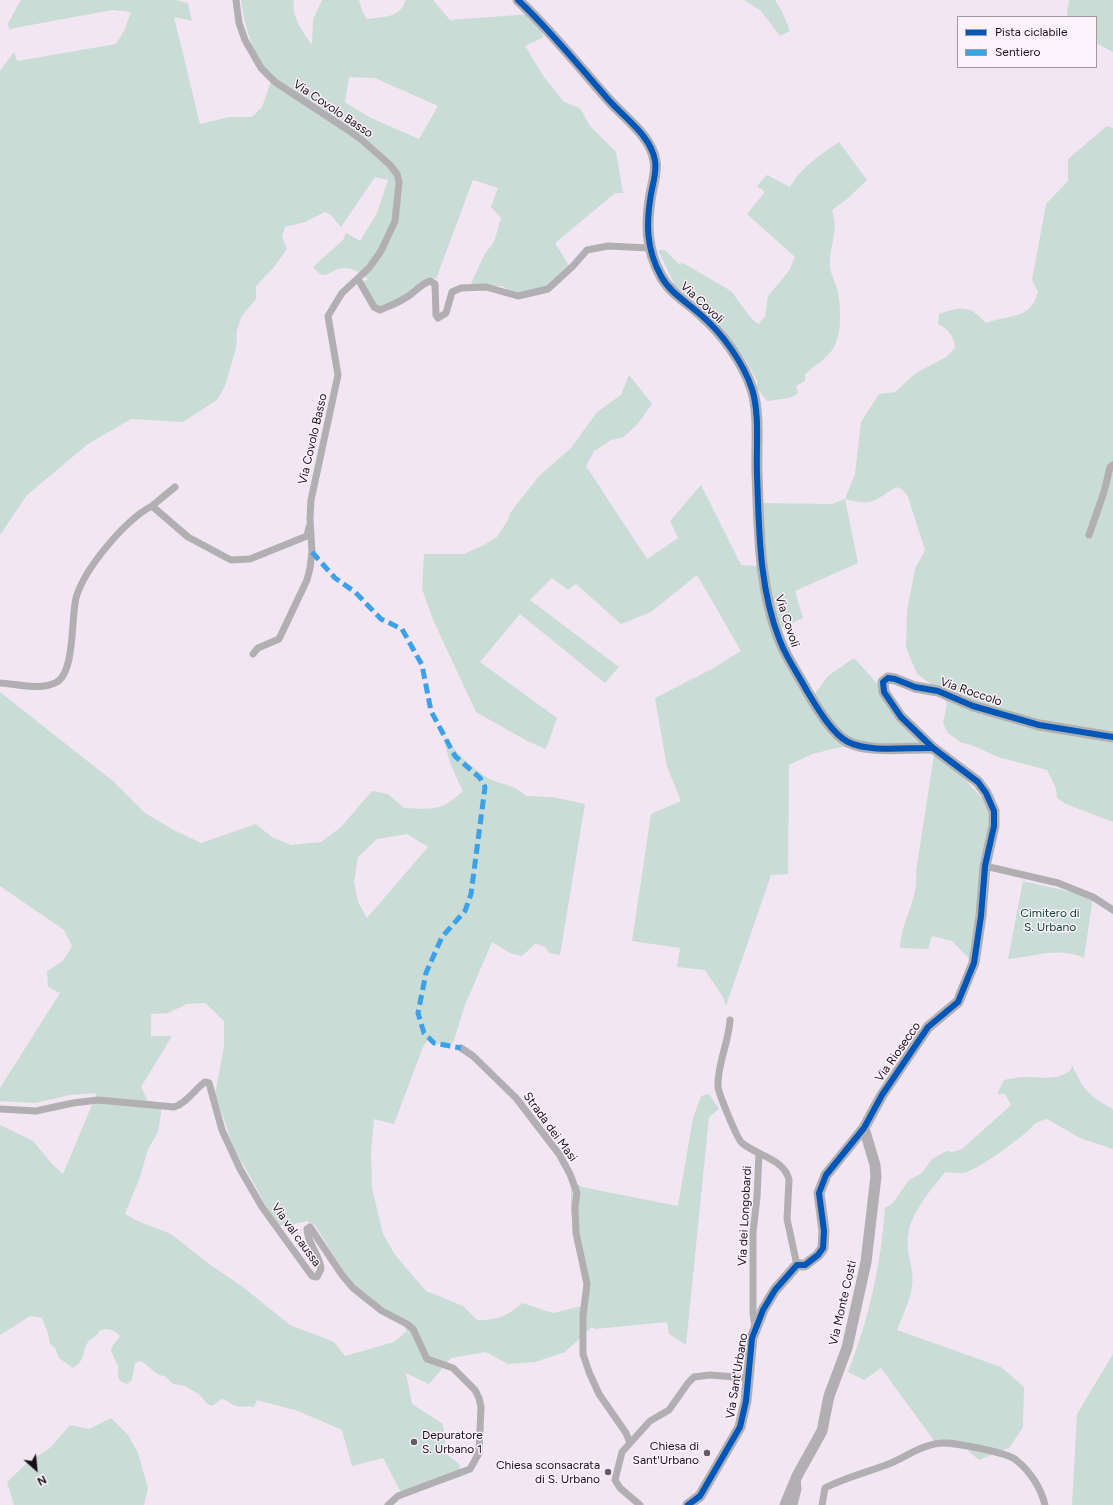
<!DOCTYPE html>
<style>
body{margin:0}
#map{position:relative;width:1113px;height:1505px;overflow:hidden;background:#f2e6f2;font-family:Figtree,sans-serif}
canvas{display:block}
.legend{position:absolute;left:957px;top:16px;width:140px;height:52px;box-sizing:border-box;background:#fcf2fc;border:1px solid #a198a0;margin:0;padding:5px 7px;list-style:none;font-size:12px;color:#181017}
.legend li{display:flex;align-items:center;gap:8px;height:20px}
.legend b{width:20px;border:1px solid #a198a0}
.north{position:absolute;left:16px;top:1449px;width:40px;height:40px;-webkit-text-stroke:3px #fcf2fc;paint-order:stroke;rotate:153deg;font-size:11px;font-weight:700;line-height:16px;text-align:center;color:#181017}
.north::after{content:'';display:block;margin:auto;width:14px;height:18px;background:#181017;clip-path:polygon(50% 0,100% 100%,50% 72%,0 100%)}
</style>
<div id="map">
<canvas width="1113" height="1505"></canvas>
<ul class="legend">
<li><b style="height:5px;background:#0057b8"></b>Pista ciclabile</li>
<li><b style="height:5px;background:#3da1ea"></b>Sentiero</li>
</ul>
<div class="north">N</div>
</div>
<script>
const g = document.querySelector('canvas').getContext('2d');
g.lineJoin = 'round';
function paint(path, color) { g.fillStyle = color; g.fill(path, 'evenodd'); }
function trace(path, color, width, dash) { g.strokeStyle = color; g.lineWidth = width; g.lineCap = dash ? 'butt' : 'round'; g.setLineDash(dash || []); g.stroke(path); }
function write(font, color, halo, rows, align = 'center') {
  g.font = font + ' Figtree,sans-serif'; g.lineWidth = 3; g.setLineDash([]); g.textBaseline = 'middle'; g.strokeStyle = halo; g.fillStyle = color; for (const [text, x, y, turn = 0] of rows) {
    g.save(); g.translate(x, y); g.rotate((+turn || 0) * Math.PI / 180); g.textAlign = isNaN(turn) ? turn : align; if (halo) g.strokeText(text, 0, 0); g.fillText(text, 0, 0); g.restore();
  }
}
paint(new Path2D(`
 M21,0H176L188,3L192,21L174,17L200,124L229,117H252L262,107L271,81C254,54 245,31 241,0H294C291,17 303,32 312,45L313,20L322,0H359L362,11L367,19C379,17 391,19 401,9C404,6 404,3 406,0H433L450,20L531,14L544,37L525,46L544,77L564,102L580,108L590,126L616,152L623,193H615L555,243L570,267L555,284L523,295L510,291L502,286H470L484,255L494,242L501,218L491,207L498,188L473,180L436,279L432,278L428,281L383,312L359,285L368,279C361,274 354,268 345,268C329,268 326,284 313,267L343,240L346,233L360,241L377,213L388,180L375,177L341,227L331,215L325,212L305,222L285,227L282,237L287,249L274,267L256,286V299L241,317L237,331L236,348L225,386L217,400L183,422L131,419L88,444L27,495L0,535V71L14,52L17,61L116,44L124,31L131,12L112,10L9,29L8,23ZM349,77L375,78L438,106L419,139L369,117L345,102Z
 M744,0H775L782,11L790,31L780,36L761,11Z
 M1069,0H1113V52L1096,43V17H1069L1067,15Z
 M1107,126L1113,128V822L1066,804L1057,798L1056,788L1047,770L998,757L974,746L960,742L948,733L943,723L947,705L943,693L917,674L906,647L907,610L915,569L925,550L908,497L903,490L897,487C873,500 875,507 845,499L858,563L795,591L803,618L779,629L814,695L828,676L854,658L982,798L988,809L990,818L972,962L952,941L932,936L928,949L900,948C901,921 919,900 916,872L890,861L916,872L934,755L924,752L841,747L812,754L789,765L788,874L771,875L726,1006L723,997L705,970L677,967L680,948L632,941L651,814L681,801L667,767L655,698L712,669L741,651L697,575L651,612L621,624L576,584L568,590L552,578L530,600L619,667L605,683L520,614L480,662L557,718L546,749L527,741L476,712L434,622L422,589L424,554H464L482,546L497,537L508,520L510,513L539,476L571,448L597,412L621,395L629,375L652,404L636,426L622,438L611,440L594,451L586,466L647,559L678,538L670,521L701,485L741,565L757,566L753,503L832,504L845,499L855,474L861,422L879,394L895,392L916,373L946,357L955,348C954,335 949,330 938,324L939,314C962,307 968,304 986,323C1007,315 1031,320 1038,292L1032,280L1046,204L1068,181V159Z
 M839,142L867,180L847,199L832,210C839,232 830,242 830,264C830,275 836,282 838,293C841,309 842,333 834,347C828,358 814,366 805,374V381L796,386L798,393L790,398L767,401L757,388V381L747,362L711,312L675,286L658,250H665L679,264L683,263L731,291L751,318L758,324L765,317L768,296L789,271L795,257L747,214L765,192L757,186L767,175L790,187C801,167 820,155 839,142Z
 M0,692L114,782L145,813L172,829L201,843L256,824L273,838L291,845L321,842L341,827L372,791L388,794L404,808C432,809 441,812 463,791C454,773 446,756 444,735C452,749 476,772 490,779C503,785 515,785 526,796L553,797L585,804L560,955L549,953L546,948L536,943L522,956L510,953L492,942L465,1005L453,1043L436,1044L429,1038L423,1047L394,1124L374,1119L371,1153L372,1188L383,1234L395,1255L426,1291L463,1306L477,1320C496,1321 508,1316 522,1303L553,1313L582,1306L585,1292L571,1213V1187L578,1184L582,1187L678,1206L693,1118L701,1096L709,1094L719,1109L709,1117L686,1345L669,1334L667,1322L595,1329L592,1327L565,1352L535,1362L508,1364L486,1352L451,1358L429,1384L406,1373L412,1404L443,1424L445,1442L443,1451L459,1464L462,1476L403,1496L383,1458L352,1466L342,1430L298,1411L257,1400L254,1407C248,1405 242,1408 237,1406C231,1405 228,1400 222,1399L212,1406L207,1404L200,1395L185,1386L173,1384L165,1376L159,1375L141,1361L135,1363L132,1380L127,1384L122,1382L118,1378V1366L111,1351L113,1345L120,1336C115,1330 107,1327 99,1331C97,1337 92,1337 88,1342C81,1352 87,1359 73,1368L59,1358L55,1348L50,1344L48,1333L42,1318L30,1316L0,1335V1125L33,1141L52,1164L63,1174L97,1093L70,1095L35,1103L0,1101V1088L60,993L48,987L47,971L63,961L72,946L64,930L0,886ZM407,834L428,847L367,918L358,902L354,882L358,857L377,839ZM205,1003L224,1021V1047L215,1094L234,1148L262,1198L274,1226L290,1225L306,1221L315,1225L348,1279L367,1297L396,1316L407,1331L394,1342L345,1356L334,1342L290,1325L243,1287L209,1264L171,1234L138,1221L125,1214L140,1177L148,1149L158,1132L162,1106L159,1102L148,1101L141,1087L172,1036H151V1014L168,1013L187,1004Z
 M1023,881L1093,897L1084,958C1059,946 1033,957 1008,959Z
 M1072,1065C1084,1091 1088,1095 1113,1109V1149L1080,1138L1047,1119C1031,1123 1035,1126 1023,1135C1010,1145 978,1170 963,1173C958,1174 950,1172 945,1172C931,1190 911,1212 908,1235C905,1252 915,1269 912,1287C910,1301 902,1317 897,1330L1001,1367L1024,1387L1023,1427L1009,1448L979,1460L966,1449L938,1446L881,1368L864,1380L848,1372C869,1319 881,1265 885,1208L892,1204L909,1180L922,1173L932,1159L947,1151L952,1152L962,1149L1011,1105L1005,1094H997L1004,1080C1011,1079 1017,1077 1024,1077C1042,1076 1055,1082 1071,1070Z
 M1113,1354V1505H1072L1077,1414Z
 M111,1418L128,1435L138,1453L148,1488L144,1505H14L7,1482L27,1463L50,1448L70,1425L89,1429Z`), '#c9dcd5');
trace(new Path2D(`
 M236,0L239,23L245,40L261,68L275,82L348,130L363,141L390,165L397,174L399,182L395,221L381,251L369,268L342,293L328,316L338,375L311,500L310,519L312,552L310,568L307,580L279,639L258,648L253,654
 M358,279L374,307L380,310C389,306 398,303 407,297C414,293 422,283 430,281L435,284L436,315L438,318L446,313L452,292L461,288L486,287L518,296L548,289L573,266L587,250L608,246L649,248
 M152,506L175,487
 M1089,535L1104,492L1110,467L1113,465
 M0,683C17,684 41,691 57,682C75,671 71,618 76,598C84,569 125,520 152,506L188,537L231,560L250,559L307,536L309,527
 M985,866L1058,883L1093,897L1113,910
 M730,1020C729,1042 717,1064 718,1087C719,1094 737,1139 742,1143C756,1155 785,1159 789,1180L787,1219L797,1265
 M461,1048L473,1056L516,1098L559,1154L570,1174L577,1193L575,1206L576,1233L587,1284L583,1316V1354L589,1372L599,1394L626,1433L630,1443
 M0,1109L36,1111L73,1103L98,1100L174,1107C187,1103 194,1090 205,1082L209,1083L222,1130L240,1169L262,1207L312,1276L317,1277L321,1269C320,1255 307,1243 307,1229L310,1227L342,1275L353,1288L382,1311L407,1324L413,1329L427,1359L453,1368L475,1390L479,1398L481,1407L479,1453L470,1469L398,1496L388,1505
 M755,1326L753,1314V1232L757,1197L759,1153
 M640,1505L620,1488L615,1480L622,1452L650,1421L669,1410L688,1383L694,1377L710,1375L748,1378
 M794,1505L798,1489L797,1480
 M822,1505L825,1488C846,1477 869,1472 891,1463C907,1456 924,1444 942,1443C953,1442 1009,1453 1016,1460C1030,1471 1041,1488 1045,1505`), '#b1afb1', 7);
trace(new Path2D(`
 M518,0C550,30 578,65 607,98C623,117 651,135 655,161C657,171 653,183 651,194C646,223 646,249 661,276C670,293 687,302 701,315C722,333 743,362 752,389C760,415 756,446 757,473C759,529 759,589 780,641C787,659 798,674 807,691C816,706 832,734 848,742C870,753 909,747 933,748
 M688,1505L700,1496L740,1427L746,1401L752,1338L763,1310L775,1290L797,1265H805L818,1255L823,1248L824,1231L819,1193L826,1175L864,1128L882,1095L928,1027L958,1002L974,963L981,916L985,866L994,826V811L986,793L978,782L933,748L901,717L884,692L883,682L888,678L895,679L915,687L938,691L973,706L1039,725L1113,737
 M785,1505L797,1476L822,1431L829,1396L847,1348L866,1262L876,1176L875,1165L864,1128`), '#b1afb1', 11);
trace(new Path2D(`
 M312,552L335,578L355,592L381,619L402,629L422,665L431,711L455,756L480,778L485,787L471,894L465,911L442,937L426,973L418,1013L424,1033L434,1043L461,1048`), '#3da1ea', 5, [10, 5]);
trace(new Path2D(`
 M518,0C550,30 578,65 607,98C623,117 651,135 655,161C657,171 653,183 651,194C646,223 646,249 661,276C670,293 687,302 701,315C722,333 743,362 752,389C760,415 756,446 757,473C759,529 759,589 780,641C787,659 798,674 807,691C816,706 832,734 848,742C870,753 909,747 933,748
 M688,1505L700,1496L740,1427L746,1401L752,1338L763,1310L775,1290L797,1265H805L818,1255L823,1248L824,1231L819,1193L826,1175L864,1128L882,1095L928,1027L958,1002L974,963L981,916L985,866L994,826V811L986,793L978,782L933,748L901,717L884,692L883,682L888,678L895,679L915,687L938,691L973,706L1039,725L1113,737`), '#0057b8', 6);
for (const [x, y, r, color] of [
 [414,1442,4,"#645b64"],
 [707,1453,4,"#645b64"],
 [608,1472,4,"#645b64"]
]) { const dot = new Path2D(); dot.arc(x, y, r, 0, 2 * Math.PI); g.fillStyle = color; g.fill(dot); trace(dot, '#fcf2fc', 1.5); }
write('12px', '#181017', '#fcf2fc', [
 ["Via Covolo Basso",333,109,34],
 ["Via Covoli",702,303,43],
 ["Via Covolo Basso",313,439,-77],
 ["Via Covoli",787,621,72],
 ["Via Roccolo",971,692,19],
 ["Via Riosecco",898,1052,-55],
 ["Strada dei Masi",550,1127,54],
 ["Via dei Longobardi",745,1216,-87],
 ["Via val caussa",296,1235,54],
 ["Via Monte Costi",843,1303,-77],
 ["Via Sant'Urbano",737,1376,-81]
]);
write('12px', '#0c4831', '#fcf2fc', [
 ["Cimitero di",1050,913],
 ["S. Urbano",1050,927]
]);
write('12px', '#181017', '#fcf2fc', [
 ["Depuratore",422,1435,"left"],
 ["S. Urbano 1",422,1449,"left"],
 ["Chiesa di",699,1446],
 ["Sant'Urbano",699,1460],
 ["Chiesa sconsacrata",600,1465],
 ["di S. Urbano",600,1479]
], 'right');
</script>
